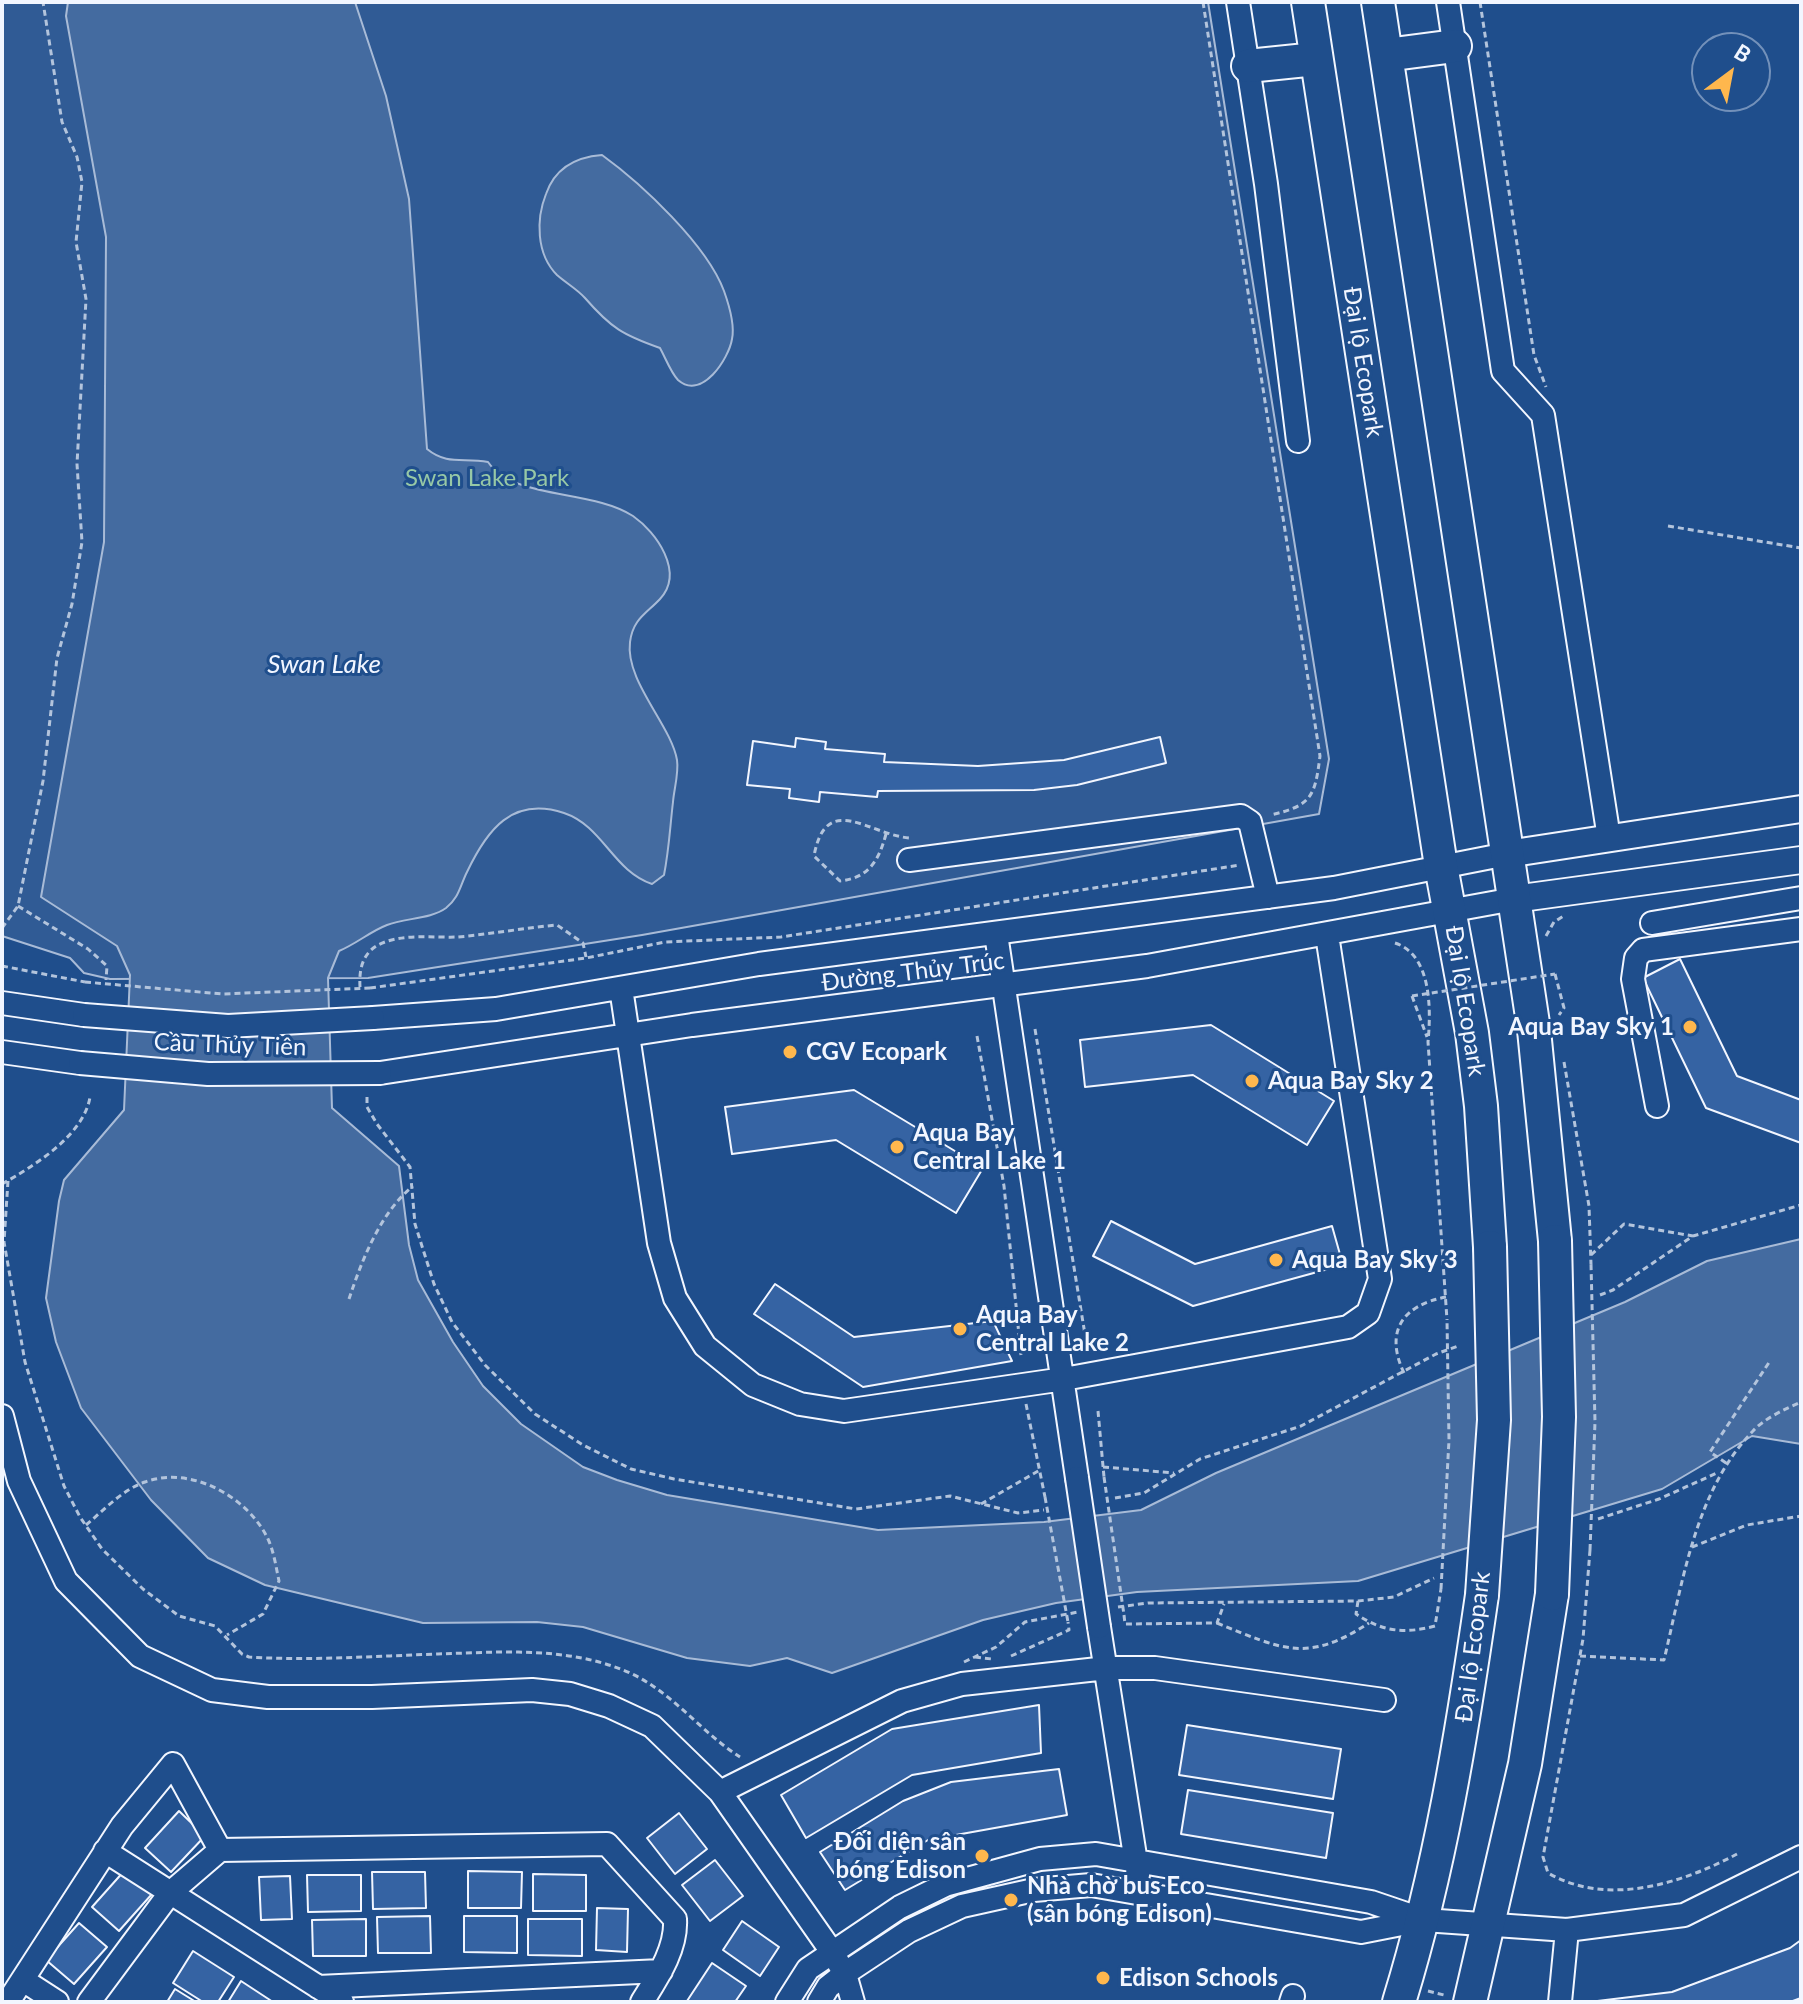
<!DOCTYPE html>
<meta charset="utf-8">
<style>
body{margin:0}
#map{position:relative;width:1803px;height:2004px;overflow:hidden;background:#1f4e8c;font-family:Lato,sans-serif}
canvas{display:block}
.frame{position:absolute;inset:0;border:4px solid #f2f6ff;pointer-events:none}
.north{position:absolute;left:1691px;top:32px;width:80px;height:80px;box-sizing:border-box;background:#1f4e8c;border:2px solid #7391ba;border-radius:50%;rotate:32deg;font-size:22px;font-weight:700;line-height:32px;text-align:center;color:#f2f6ff}
.north::after{content:'';display:block;margin:auto;width:28px;height:36px;background:#ffb74d;clip-path:polygon(50% 0,100% 100%,50% 72%,0 100%)}
</style>
<div id="map">
<canvas width="1803" height="2004"></canvas>
<div class="frame"></div>
<div class="north">B</div>
</div>
<script>
const g = document.querySelector('canvas').getContext('2d');
g.lineJoin = 'round';
function paint(path, color) { g.fillStyle = color; g.fill(path, 'evenodd'); }
function trace(path, color, width, dash) { g.strokeStyle = color; g.lineWidth = width; g.lineCap = dash ? 'butt' : 'round'; g.setLineDash(dash || []); g.stroke(path); }
function write(font, color, halo, rows, align = 'center') {
  g.font = font + ' Lato,sans-serif'; g.lineWidth = 6; g.setLineDash([]); g.textBaseline = 'middle'; g.strokeStyle = halo; g.fillStyle = color; for (const [text, x, y, turn = 0] of rows) {
    g.save(); g.translate(x, y); g.rotate((+turn || 0) * Math.PI / 180); g.textAlign = isNaN(turn) ? turn : align; if (halo) g.strokeText(text, 0, 0); g.fillText(text, 0, 0); g.restore();
  }
}
const green = new Path2D(`
 M2,2H1208L1329,759L1319,814L642,935L368,978L110,979L84,973L70,958L2,936Z`);
paint(green, '#305b95');
trace(green, '#a8bbd7', 2);
const water = new Path2D(`
 M68,2H355L386,96L409,199L427,449C448,466 464,457 488,462C514,500 592,489 633,516C656,532 685,572 660,599C646,614 633,619 630,642C625,681 671,725 677,760C679,773 674,789 673,802C670,827 669,850 664,875L652,884C613,871 603,826 564,813C512,796 487,830 467,872C460,886 459,898 446,908C431,919 405,918 387,925C371,931 356,944 339,951L328,978L332,1108L399,1166L409,1245L418,1280L453,1342L483,1386L521,1424L583,1467L617,1480L667,1495L878,1530L1044,1522L1141,1510L1216,1473L1625,1302L1707,1261L1801,1239V1444L1752,1436L1662,1489L1358,1581L1137,1592L1056,1603L983,1620L832,1673L787,1658L750,1666L687,1658L583,1627L537,1622L423,1623L265,1585L208,1558L151,1500L81,1408L56,1342L46,1298L59,1201L64,1180L124,1110L130,975L117,946L41,897L104,542L106,237L66,16Z
 M602,155C642,184 707,245 724,291C729,305 735,325 732,339C729,358 702,401 678,380C671,373 665,357 660,348C623,335 611,328 585,298C577,289 566,283 557,275C536,254 536,219 546,194C555,168 576,157 602,155Z`);
paint(water, '#446ba0');
trace(water, '#a8bbd7', 2);
const building = new Path2D(`
 M1160,737L1166,763L1077,785L1034,790L878,791L877,797L820,792L819,802L789,798L790,789L747,785L753,741L795,747L796,738L826,742L825,749L885,754L884,762L978,766L1064,760Z
 M1680,959L1737,1076L1801,1100V1143L1706,1108L1643,978Z
 M1211,1025L1334,1101L1307,1145L1193,1075L1085,1087L1080,1040Z
 M854,1090L983,1168L956,1213L836,1140L732,1154L725,1107Z
 M1111,1221L1195,1264L1332,1226L1343,1265L1193,1306L1093,1256Z
 M775,1284L854,1337L993,1321L1012,1361L863,1387L754,1314Z
 M1039,1705L1041,1753L912,1775L806,1838L781,1795L892,1729Z
 M1187,1725L1341,1749L1333,1799L1179,1775Z
 M1059,1769L1067,1815L928,1840L845,1890L820,1852L903,1801L951,1782Z
 M1188,1790L1333,1813L1326,1858L1181,1834Z
 M179,1811L205,1836L171,1872L145,1848Z
 M679,1813L707,1849L675,1874L647,1838Z
 M715,1860L743,1896L710,1921L682,1885Z
 M125,1870L152,1894L119,1931L92,1907Z
 M468,1871L522,1872L521,1908H468Z
 M372,1872H425L426,1908L373,1909Z
 M533,1874L586,1875V1911H533Z
 M307,1875H361V1911L308,1912Z
 M290,1876L292,1919L261,1920L259,1877Z
 M597,1908L628,1909L627,1952L596,1950Z
 M430,1916L431,1953H378L377,1917Z
 M464,1916H517V1953L464,1952Z
 M366,1919V1956H313L312,1920Z
 M528,1919H582V1956L528,1955Z
 M742,1921L779,1947L760,1976L723,1950Z
 M79,1923L107,1947L74,1984L46,1960Z
 M1801,1940V1998L1790,2002H1589L1672,1992L1790,1948Z
 M193,1951L234,1977L218,2002H203L173,1983Z
 M712,1963L746,1986L735,2002L687,2001Z
 M241,1981L273,2002H228Z
 M175,1989L196,2002H167Z`);
paint(building, '#3563a3');
trace(building, '#f2f6ff', 2);
const minor = new Path2D(`
 M1238,2L1266,184L1298,441
 M1448,2L1503,371L1543,415L1609,838
 M909,860L1241,816L1250,822L1268,897
 M1652,923L1801,898
 M996,934L1077,1478
 M621,988L659,1243L675,1298L705,1346L753,1385L800,1404L844,1411L1064,1379L1348,1327L1368,1313L1380,1279L1327,935
 M2,1003L84,1015
 M373,1018L496,1009L759,964L1334,888L1507,854
 M2,1052L80,1063
 M380,1073L692,1025L1147,966L1514,899
 M1657,1106L1633,979L1636,958L1643,950L1801,929
 M2,1416L19,1481L66,1581L140,1656L212,1690L268,1697H372L532,1690L570,1694L609,1706L652,1726L720,1792L832,1952L845,1974L853,2002
 M1099,1627L1138,1875
 M720,1792L902,1701L962,1684L1107,1668H1155L1384,1700
 M220,1850L607,1844L675,1919C677,1949 657,1978 642,2002
 M105,1851L342,2002
 M23,1980L57,2002
 M318,1987L661,1971
 M8,2002L122,1826L173,1764L220,1850L170,1893L89,2002
 M787,2002L808,1969L900,1907L945,1885L1040,1859L1096,1854L1371,1902L1424,1920L1567,1930L1684,1915L1801,1857
 M819,2002L828,1987L847,1972L909,1931L962,1906L1034,1890L1091,1885L1361,1932L1422,1920
 M1291,2002L1293,1996
 M1560,2002L1567,1930`);
const major = new Path2D(`
 M1507,854L1801,809
 M1514,899L1801,860`);
const highway = new Path2D(`
 M1308,2L1441,866L1472,1033L1481,1106L1490,1247
 M1378,2L1534,1030L1555,1241
 M1386,55L1455,46
 M1248,66L1316,59
 M1399,2002C1440,1869 1462,1733 1482,1595
 M1470,2002L1525,1764L1552,1594`);
trace(minor, '#f2f6ff', 26);
trace(major, '#f2f6ff', 30);
trace(highway, '#f2f6ff', 36);
trace(new Path2D(`
 M1203,2L1320,756C1315,796 1312,806 1270,815
 M1480,2L1534,355L1546,387
 M1668,526L1801,548
 M886,834C879,860 869,878 840,881L814,856C826,791 868,834 909,838
 M18,906L88,949L107,966L106,980
 M2,928L18,906L43,781L57,658L72,604L82,542L77,464L86,299L76,242L82,182L77,157L62,122L43,2
 M1546,936L1554,922L1565,915
 M1395,943C1432,955 1431,1010 1428,1042L1447,1320
 M2,966L85,982
 M1555,974L1564,1008L1559,1015
 M360,987C359,970 362,954 378,945C401,933 433,938 458,937C491,934 524,928 557,925L583,943L586,957
 M370,988L586,958L665,942L781,937L1240,865
 M1412,996L1427,1037
 M1035,1029L1088,1353
 M977,1036L1004,1186L1021,1355
 M1564,1062L1589,1206L1591,1264
 M367,1097V1107L377,1124L410,1167L415,1224L434,1284L452,1322L485,1365L535,1414L583,1445L631,1469L674,1479L856,1509L950,1496L1018,1513L1044,1510
 M8,1181L4,1242L25,1362L64,1486L80,1517L102,1549L143,1589L179,1616L215,1626L242,1654L249,1657C312,1661 375,1656 438,1654C501,1652 570,1646 630,1673C672,1692 702,1733 740,1757
 M2,1184C34,1166 84,1135 90,1097
 M1591,1255L1624,1224L1693,1236
 M1600,1295L1613,1290L1693,1236L1801,1205
 M349,1299C362,1260 380,1213 413,1186
 M1404,1373C1384,1331 1403,1305 1446,1297
 M1026,1404L1045,1497
 M1098,1411L1104,1477
 M1726,1463L1710,1452L1770,1361
 M1103,1467L1174,1473
 M1115,1498L1144,1493L1200,1459L1301,1426L1436,1354L1458,1346
 M981,1504L1040,1470
 M1598,1519L1659,1499L1717,1473
 M86,1525C104,1510 122,1490 145,1482C191,1465 248,1497 268,1539C274,1552 276,1567 279,1581L263,1614L227,1635
 M1692,1547L1747,1525L1801,1516
 M1590,1550L1583,1639L1543,1857L1548,1873C1607,1907 1681,1884 1737,1854
 M1358,1601L1356,1614C1383,1632 1405,1634 1435,1626L1441,1589
 M1118,1607L1148,1603L1358,1601L1394,1597L1434,1578
 M1124,1615L1125,1624L1217,1623L1224,1604
 M1217,1623C1282,1649 1306,1664 1369,1623
 M1011,1656L1069,1630L1068,1622
 M1580,1656L1664,1660C1683,1581 1695,1491 1753,1431C1765,1418 1785,1409 1801,1402
 M975,1657L992,1659
 M964,1662L996,1647L1025,1622L1078,1612
 M1428,1991L1444,1995`), '#b3c4dc', 3, [6, 4]);
trace(minor, '#1f4e8c', 22);
trace(major, '#1f4e8c', 26);
trace(highway, '#1f4e8c', 32);
const minorBridge = new Path2D(`
 M84,1015L228,1026L373,1018
 M80,1063L208,1074L380,1073
 M1077,1478L1099,1627`);
const highwayBridge = new Path2D(`
 M1552,1594L1559,1417L1555,1241
 M1482,1595L1494,1420L1490,1247`);
trace(minorBridge, '#f2f6ff', 26, []);
trace(highwayBridge, '#f2f6ff', 36, []);
trace(new Path2D(`
 M85,982L222,994L370,988
 M1412,996L1555,974
 M1104,1477L1124,1615
 M1045,1497L1068,1622
 M1590,1550L1595,1422L1591,1264
 M1441,1589L1449,1440L1447,1320`), '#b3c4dc', 3, [6, 4]);
trace(minorBridge, '#1f4e8c', 22);
trace(highwayBridge, '#1f4e8c', 32);
for (const [x, y, r, color] of [
 [1690,1027,8,"#ffb74d"],
 [790,1052,8,"#ffb74d"],
 [1252,1081,8,"#ffb74d"],
 [897,1147,8,"#ffb74d"],
 [1276,1260,8,"#ffb74d"],
 [960,1329,8,"#ffb74d"],
 [982,1856,8,"#ffb74d"],
 [1011,1900,8,"#ffb74d"],
 [1103,1978,8,"#ffb74d"]
]) { const dot = new Path2D(); dot.arc(x, y, r, 0, 2 * Math.PI); g.fillStyle = color; g.fill(dot); trace(dot, '#1f4e8c', 3); }
write('24px', '#f2f6ff', '#1f4e8c', [
 ["Đại lộ Ecopark",1363,362,81],
 ["Đường Thủy Trúc",913,972,-7],
 ["Đại lộ Ecopark",1465,1001,81],
 ["Cầu Thủy Tiên",230,1045,2],
 ["Đại lộ Ecopark",1473,1647,-83]
]);
write('24px', '#97c8a6', '#1f4e8c', [
 ["Swan Lake Park",487,478]
]);
write('bold 24px', '#f2f6ff', '#1f4e8c', [
 ["Aqua Bay Sky 1",1674,1027,"right"],
 ["CGV Ecopark",806,1052],
 ["Aqua Bay Sky 2",1268,1081],
 ["Aqua Bay",913,1133],
 ["Central Lake 1",913,1161],
 ["Aqua Bay Sky 3",1292,1260],
 ["Aqua Bay",976,1315],
 ["Central Lake 2",976,1343],
 ["Đối diện sân",966,1842,"right"],
 ["bóng Edison",966,1870,"right"],
 ["Nhà chờ bus Eco",1027,1886],
 ["(sân bóng Edison)",1027,1914],
 ["Edison Schools",1119,1978]
], 'left');
write('italic 26px', '#f2f6ff', '#1f4e8c', [
 ["Swan Lake",324,665]
]);
</script>
